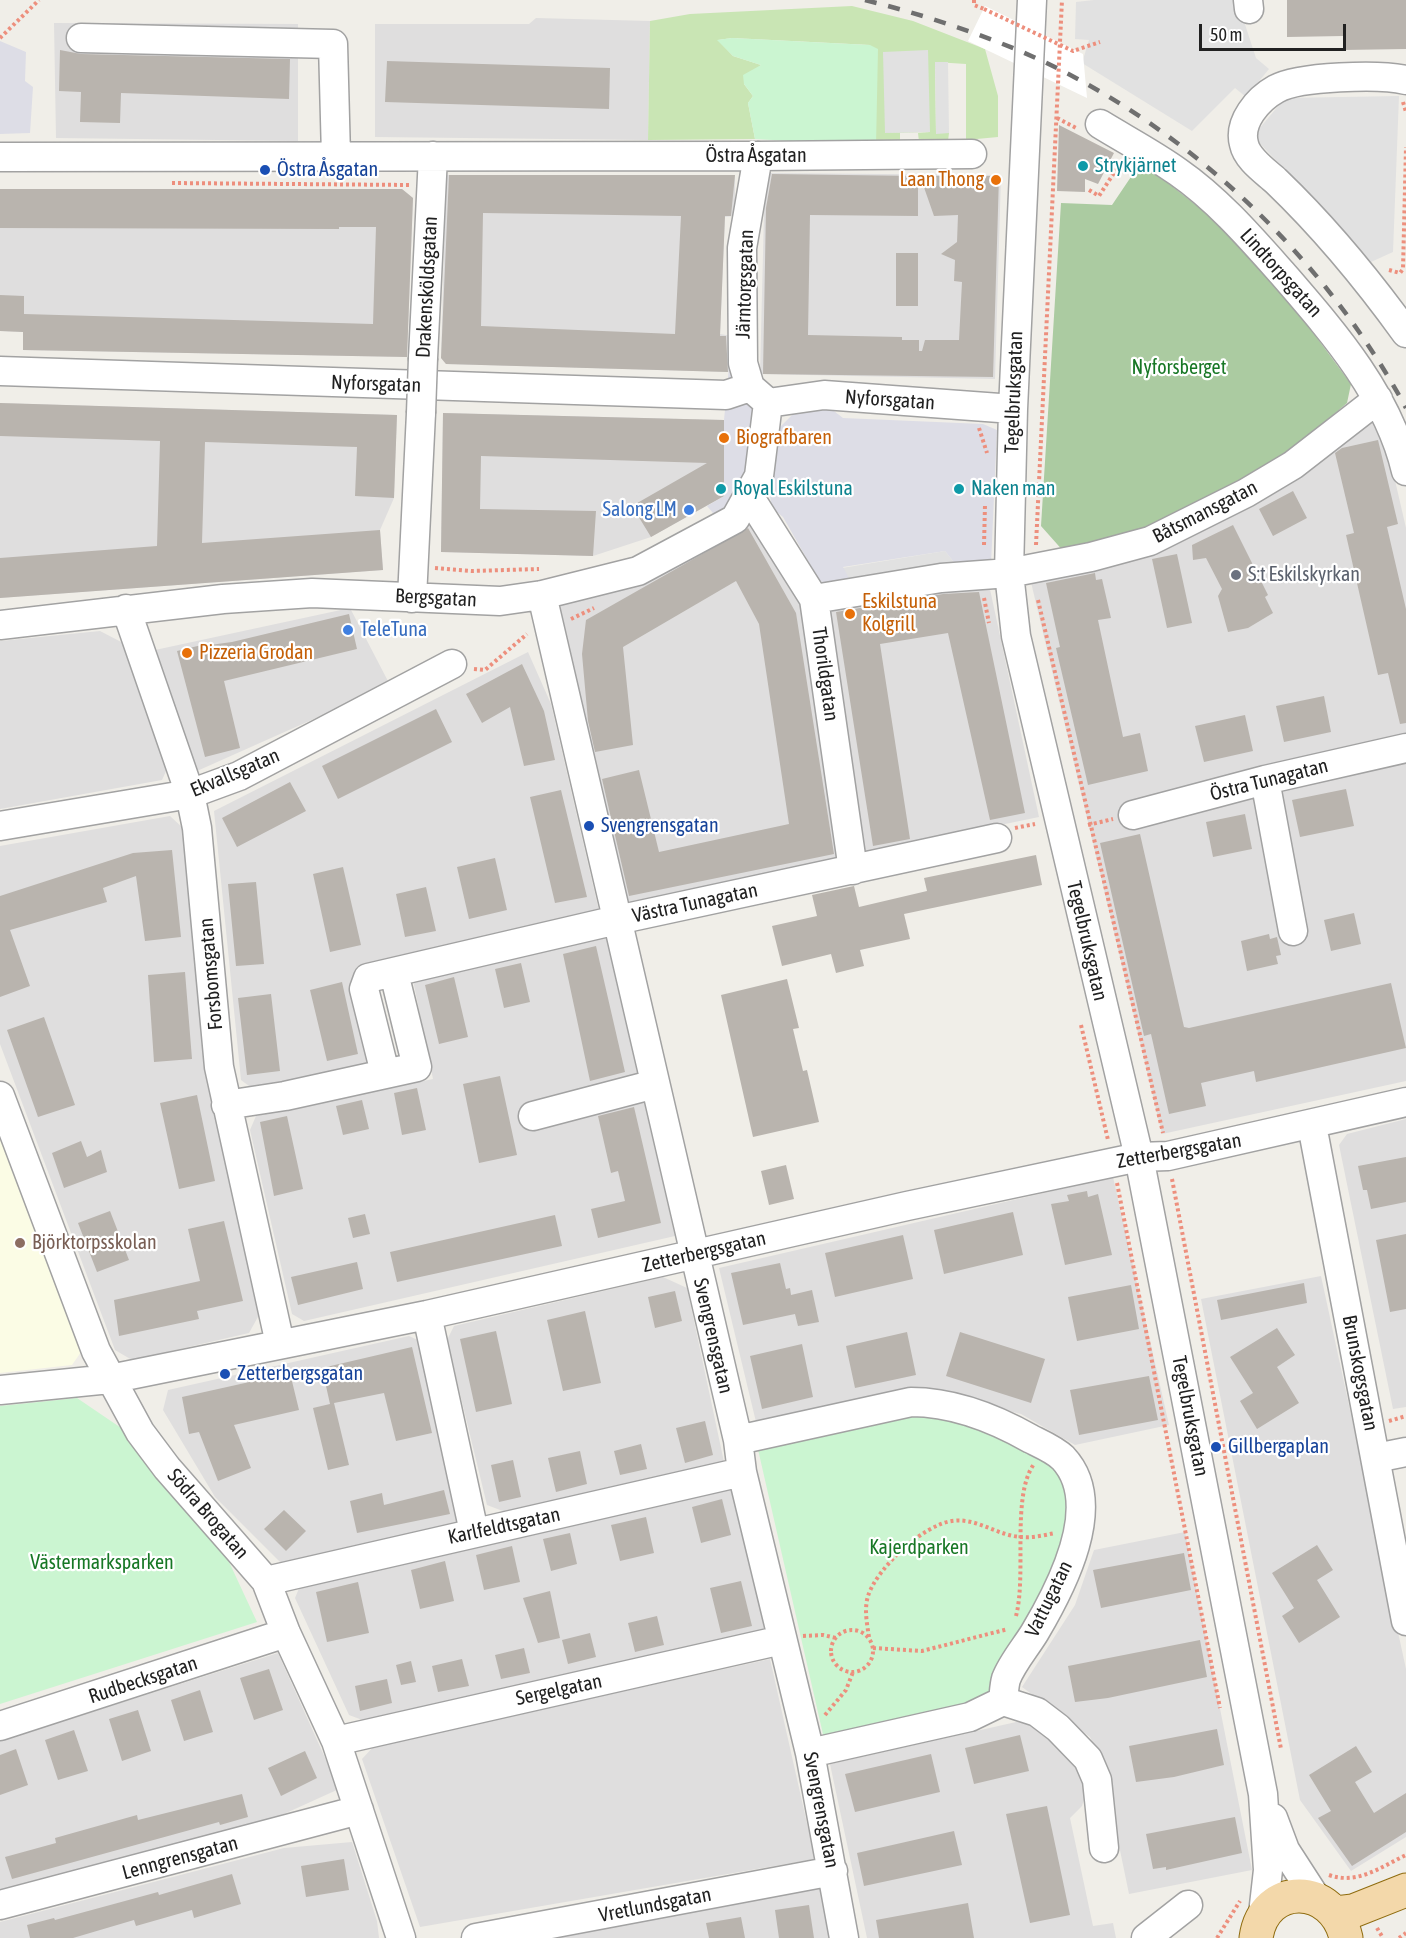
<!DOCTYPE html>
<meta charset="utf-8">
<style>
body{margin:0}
#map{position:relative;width:1406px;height:1938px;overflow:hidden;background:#f0eee8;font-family:"Asap Condensed",sans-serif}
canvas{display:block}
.scale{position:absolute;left:1199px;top:24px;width:147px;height:27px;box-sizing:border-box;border:3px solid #212121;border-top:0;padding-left:8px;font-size:18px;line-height:21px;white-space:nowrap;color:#212121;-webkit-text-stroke:4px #fff;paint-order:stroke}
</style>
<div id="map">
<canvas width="1406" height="1938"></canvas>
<div class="scale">50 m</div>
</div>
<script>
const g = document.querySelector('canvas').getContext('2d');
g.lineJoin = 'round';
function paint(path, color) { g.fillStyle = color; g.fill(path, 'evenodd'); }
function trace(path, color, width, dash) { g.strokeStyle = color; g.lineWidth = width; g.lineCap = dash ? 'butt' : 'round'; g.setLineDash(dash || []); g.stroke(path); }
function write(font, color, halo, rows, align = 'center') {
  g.font = font + ' "Asap Condensed",sans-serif'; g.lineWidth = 4.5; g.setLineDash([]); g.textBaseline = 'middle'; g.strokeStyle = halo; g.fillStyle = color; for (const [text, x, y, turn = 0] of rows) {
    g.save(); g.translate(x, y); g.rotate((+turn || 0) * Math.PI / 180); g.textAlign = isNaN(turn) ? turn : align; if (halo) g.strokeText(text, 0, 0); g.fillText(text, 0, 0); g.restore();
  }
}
paint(new Path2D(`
 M536,18L650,21L648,140L375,137V24H529Z
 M54,23L298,24V141L56,138Z
 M765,173L1001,175L995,379L760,374Z
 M446,175H735V216L725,217L720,334L732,336L731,372L446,364L441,358Z
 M0,189H402L413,198L407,357L23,350V332L0,331Z
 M0,403L397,415L394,498L380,530L383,570L0,598Z
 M443,413L724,420V496L651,537L593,556L441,552Z
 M1372,418L1388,450L1406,528V1081L1162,1134L1030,578Z
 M754,512L808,607L841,860L624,906L558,600Z
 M988,580L1039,817L864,853L824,600Z
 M350,608L390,685L197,771L155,650Z
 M100,631L127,645L167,769L162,780L0,809V641Z
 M528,652L551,704L599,911L357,967L374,1063L253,1089L241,1080L214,811Z
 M170,816L184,829L259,1315L249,1333L132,1360L115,1350L0,1044V846Z
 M606,937L675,1236L304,1321L292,1314L250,1130L256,1116L433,1079L413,980Z
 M1406,1119V1407L1393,1409L1339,1145L1347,1134Z
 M1113,1177L1169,1425L1075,1445L1021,1414L914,1388L756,1422L719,1268Z
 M1321,1276L1406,1669V1837L1351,1871L1300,1800L1201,1299Z
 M663,1277L687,1288L724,1462L508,1513L487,1505L447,1340L454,1326Z
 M409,1336L422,1342L461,1514L455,1525L282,1564L215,1497L163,1410L168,1390Z
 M731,1487L765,1631L365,1721L349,1715L295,1598L300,1586Z
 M1185,1532L1252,1870L1129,1894L1102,1763L1090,1737L1022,1687L1075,1605L1094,1550Z
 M278,1653L339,1789L253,1828L0,1893V1741Z
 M770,1659L815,1859L420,1927L362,1759L374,1746Z
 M1025,1720L1072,1754L1084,1784L1085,1796L1082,1806L1070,1818L1093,1926L1113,1923L1116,1938H867L830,1764Z
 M352,1842L377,1921L379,1938H0V1922L284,1848Z
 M820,1887L832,1938H539Z`), '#dfdede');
paint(new Path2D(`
 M0,1134L81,1352L72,1365L0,1373Z`), '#fbfce5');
paint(new Path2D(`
 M852,6L913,21L985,49L998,96V137L966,140V64L935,62L936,133H949L948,141L919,142L918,133L930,132L885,133H900V146H876L870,45L732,38L718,40L733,56L761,65L744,84L753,96L748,103L755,139L648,140L650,21L690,14Z`), '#c9e5b4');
paint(new Path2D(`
 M1141,162L1210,216L1278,285L1351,384L1347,403L1285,456L1166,521L1065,553L1041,526L1061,203L1112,205Z`), '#abcba1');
paint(new Path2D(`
 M732,38L870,45L878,49L876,146L755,139L748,103L753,96L744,84L743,75L761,65L733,56L717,40Z
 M77,1398L130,1434L223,1549L257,1622L0,1704V1406Z
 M908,1411L960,1417L1060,1466L1076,1528L992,1692L969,1711L825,1743L757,1445Z`), '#cbf5d1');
paint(new Path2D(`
 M1094,0H1237L1256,58L1269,69L1246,97L1235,88L1192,131L1082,63L1089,40L1075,39L1076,2Z
 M928,50L930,132L885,133L883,52Z
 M935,62H948L949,133L936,134Z
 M1399,96L1393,252L1371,262L1253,136L1285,98Z
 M945,551L957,566L852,584L842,568Z`), '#e1e1e1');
paint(new Path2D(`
 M0,41L26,52L25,81L33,87L30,133L0,134Z
 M732,336L759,428L749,484L724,513H713L707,506L724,496V420Z
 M830,408L843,418L983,424L997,430L991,564L957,566L945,551L843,567L852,584L829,586L819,580L783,517L772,508L769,490L779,428L794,413Z`), '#dddde6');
paint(new Path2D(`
 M985,6L1083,54L1087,98L968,41Z`), '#fff');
paint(new Path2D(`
 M1287,0H1406V49L1343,50V36L1287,37Z
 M60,50L81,54L290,59L289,99L121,93L120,123L80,122L81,92L59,91Z
 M387,61L610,68L609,109L385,102Z
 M1059,125L1114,153L1098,184L1085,179V192L1057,191Z
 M772,174L918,176V216L810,215L808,335L902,337V340H919V351H922L925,340H959L962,282L954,281L955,260L941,254L957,242L958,215L934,216L920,176H999L993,377L763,374L766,208Z
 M449,175H735L731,216H725L720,336H726L728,372L446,364L441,358ZM483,213L681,216L675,334L481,326Z
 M0,189H402L413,198L407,357L23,350V332L0,331V295L24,296V314L373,324L376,227H339V229L0,228Z
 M896,253H918V306H896Z
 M0,403L397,415L394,498L355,496L357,447L205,442L202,543L380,530L383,570L0,598V558L157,546L160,441L0,436Z
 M443,413L724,420V496L651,537L632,506L707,463L481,456L480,509L596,511L593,556L441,552Z
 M1378,440L1398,524L1387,527L1406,609V723L1400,724L1388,673L1378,675L1346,535L1354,533L1335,453L1342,448Z
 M1293,491L1307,518L1273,536L1259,509Z
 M1233,525L1268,595L1265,597L1273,613L1248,628L1228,632L1218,596L1222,589L1206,558L1193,560L1192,545Z
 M748,528L796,613L834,854L629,896L602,779L639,770L659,852L789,824L759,624L736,581L623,647L633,745L595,752L588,721L582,654L586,620Z
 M1177,554L1192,623L1167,628L1152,559Z
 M1095,573L1096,580L1102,579L1111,618L1098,620L1123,737L1140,733L1148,771L1088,785L1056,648L1060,647L1046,583Z
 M979,592L1025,813L990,820L948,633L880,644L910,839L873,846L836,612L943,594Z
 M349,614L357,649L224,681L240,748L205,757L177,651L210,643V645L232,642Z
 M522,664L544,711L555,760L524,766L510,707L482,723L466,694Z
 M1324,696L1331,732L1284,742L1276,706Z
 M436,709L452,742L338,799L322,766Z
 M1245,715L1253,751L1204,762L1195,726Z
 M290,782L306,811L237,847L222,818Z
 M1346,789L1354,826L1300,837L1292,800Z
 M561,790L587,897L555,903L530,797Z
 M1245,814L1252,849L1213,857L1206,822Z
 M1140,834L1184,1027L1189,1028L1391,983L1406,1048L1256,1082L1254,1071L1201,1083L1206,1106L1169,1114L1151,1034L1144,1036L1100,843Z
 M172,850L181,937L145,941L136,876L103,888L107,902L10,930L30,986L0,997V896L133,853Z
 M1036,855L1042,885L904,914L910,939L860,950L864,966L836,973L831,954L782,966L772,926L817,916L812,895L854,886L859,907L927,891L924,878Z
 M495,858L507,910L469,919L457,867Z
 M343,867L361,945L330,952L313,874Z
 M256,882L264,964L236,966L228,884Z
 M426,887L436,931L405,937L396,894Z
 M1354,913L1361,944L1331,951L1324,920Z
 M1269,934L1270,939L1277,937L1281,955L1276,956L1278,964L1247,971L1241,941Z
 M596,946L625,1072L590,1081L563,954Z
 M521,963L530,1002L504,1008L495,969Z
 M185,972L192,1059L154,1062L148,975Z
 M454,977L468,1037L439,1044L425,985Z
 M787,979L799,1028L793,1029L803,1071L807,1070L819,1122L753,1137L721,995Z
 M342,982L358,1054L327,1061L310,990Z
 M271,994L280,1071L247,1075L238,998Z
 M44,1017L75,1105L38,1117L7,1030Z
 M500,1076L517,1155L479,1163L463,1084Z
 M417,1088L426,1130L402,1135L394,1093Z
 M197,1095L215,1181L179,1189L160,1103Z
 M362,1100L369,1129L343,1135L336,1106Z
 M634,1107L661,1223L598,1238L591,1209L625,1201L618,1171L611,1173L598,1116Z
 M287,1116L303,1189L274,1196L260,1122Z
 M81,1141L87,1157L101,1150L107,1172L64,1188L52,1153Z
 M1406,1157V1202L1371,1209L1367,1190H1363L1358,1166Z
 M786,1165L794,1199L769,1205L761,1171Z
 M1087,1191L1088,1197L1098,1194L1112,1255L1065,1265L1051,1204L1069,1201L1067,1195Z
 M110,1211L129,1260L97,1272L78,1223Z
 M1013,1212L1023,1255L944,1274L934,1230Z
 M365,1214L370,1234L353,1238L348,1218Z
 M555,1215L562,1246L397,1282L390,1252Z
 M224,1221L243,1301L197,1311L199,1319L119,1336L114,1300L200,1281L188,1229Z
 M1406,1234V1309L1390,1312L1376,1240Z
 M903,1235L913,1279L835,1297L825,1253Z
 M357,1262L363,1289L298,1305L291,1277Z
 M780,1263L786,1289L790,1288L791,1295L812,1290L819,1322L798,1326L795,1314L743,1325L731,1273Z
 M1304,1283L1307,1303L1221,1320L1217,1300Z
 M1131,1285L1139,1329L1077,1341L1068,1297Z
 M675,1291L682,1321L655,1328L648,1297Z
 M585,1311L601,1383L563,1391L547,1320Z
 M1277,1328L1295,1355L1277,1367L1299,1403L1257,1429L1240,1401L1253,1393L1230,1357Z
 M496,1331L512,1404L476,1412L460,1339Z
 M907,1332L916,1375L855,1388L846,1346Z
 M960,1332L1045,1359L1031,1403L946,1376Z
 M802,1344L813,1397L762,1409L750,1356Z
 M412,1347L432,1433L396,1441L384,1393L334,1403L349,1465L328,1470L313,1408L330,1404L322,1368Z
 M290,1373L299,1410L234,1425L251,1468L218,1481L199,1432L189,1434L182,1397Z
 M1149,1376L1158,1420L1079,1435L1070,1390Z
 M705,1421L713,1455L685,1463L676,1428Z
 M641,1444L647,1469L620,1475L614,1451Z
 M580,1451L587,1484L556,1492L548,1458Z
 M513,1460L521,1497L499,1502L491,1465Z
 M444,1490L450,1514L357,1533L350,1501L382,1493L384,1505Z
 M722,1499L731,1535L701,1543L692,1507Z
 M284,1510L306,1531L286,1551L264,1529Z
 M646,1517L654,1553L620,1561L611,1525Z
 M570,1533L577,1564L551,1571L543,1539Z
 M1317,1545L1333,1570L1317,1580L1340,1617L1299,1643L1282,1616L1294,1608L1272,1573Z
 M512,1546L520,1582L484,1590L476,1555Z
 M1184,1553L1191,1590L1101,1608L1093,1570Z
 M445,1561L454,1601L420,1609L411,1570Z
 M741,1581L752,1626L721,1633L710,1588Z
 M358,1582L369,1633L327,1642L316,1592Z
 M550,1591L560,1638L538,1643L523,1598Z
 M657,1616L664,1645L635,1652L628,1623Z
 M590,1633L596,1657L568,1664L562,1640Z
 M1200,1640L1207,1677L1108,1698L1075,1702L1068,1666Z
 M524,1648L530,1673L501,1679L495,1655Z
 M462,1659L469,1686L438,1692L432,1666Z
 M411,1661L416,1682L401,1685L396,1665Z
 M269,1669L283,1710L254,1720L240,1678Z
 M387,1679L392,1703L360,1711L355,1686Z
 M200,1690L213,1732L184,1741L171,1700Z
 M138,1710L151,1751L122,1761L109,1719Z
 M1217,1729L1224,1765L1174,1777L1136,1782L1129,1746Z
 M74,1730L88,1771L58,1780L45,1740Z
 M1020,1735L1029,1771L974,1784L965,1748Z
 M1356,1746L1372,1772L1355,1782L1374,1813L1406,1793V1832L1352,1866L1318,1818L1331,1811L1309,1775Z
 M16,1749L28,1785L0,1795V1755Z
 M305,1751L317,1778L281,1796L268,1768Z
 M931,1754L940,1792L855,1812L845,1774Z
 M242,1794L248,1817L220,1825L219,1822L12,1879L5,1857L56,1843L55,1838L137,1815L138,1820Z
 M1047,1806L1070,1915L1030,1923L1006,1814Z
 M1235,1817L1242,1853L1166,1870V1867L1153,1869L1146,1834Z
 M954,1831L962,1865L864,1886L857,1853Z
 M344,1859L349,1890L306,1897L301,1866Z
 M232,1874L241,1904L194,1918L192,1910L136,1926L134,1920L73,1938H30L27,1925L54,1918L55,1920L158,1892L159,1895Z
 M968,1903L974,1938H879L876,1920Z
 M809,1905L814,1938H779L775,1910Z
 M741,1917L745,1938H709L706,1923Z`), '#b9b4ae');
const minor = new Path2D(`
 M1032,0L1013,409L1009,573L1016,636L1139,1157L1263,1794L1268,1870L1263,1914
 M1248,0L1249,9
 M81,38L333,44L336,156
 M1406,80C1380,74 1299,76 1276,89C1258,99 1238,122 1244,144C1247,159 1265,171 1276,181C1324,227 1367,279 1406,333
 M1100,124C1126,140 1153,154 1178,172C1217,199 1250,237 1282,273C1332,331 1388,394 1406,471
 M758,156L742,248L743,363L750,387L765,400
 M0,157L758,156L972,154
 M423,358L433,156
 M0,371L726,395L750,387
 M768,403L824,395L1013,409
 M749,496L814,599L853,870
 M542,595L738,1440L742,1472L810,1753L844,1938
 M412,598L421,413
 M814,599L941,578L1009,573L1091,557L1150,541L1246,493L1293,465L1378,399
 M126,609L190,794L197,828L219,1067L280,1344
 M0,625L223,599L312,593L500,601L542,595L638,571L735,519L759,476L768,403
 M1265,780L1293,931
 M1133,815L1265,780L1406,748
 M0,826L190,794L239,776L452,664
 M385,1073L364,989L368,978L617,920L997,838
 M0,1096L96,1351L140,1432L167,1468L266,1581L286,1633L336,1741L401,1938
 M226,1105L285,1096L417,1067L394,973
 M533,1116L655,1084
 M1312,1125L1406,1621
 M427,1315L474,1532
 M0,1390L110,1379L427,1315L907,1206L1139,1157L1168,1156L1406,1102
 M738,1440L911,1402C954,1402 994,1418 1031,1439C1041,1444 1055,1450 1063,1458C1106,1504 1061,1588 1035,1632C1026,1647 1012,1663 1006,1679C1004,1686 1004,1694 1003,1701L970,1717L810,1753
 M1376,1458L1406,1452
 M266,1581L742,1472
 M1003,1701L1037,1712L1058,1728L1088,1759L1097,1780L1104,1848
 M0,1726L286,1633
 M336,1741L782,1640
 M1273,1818L1285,1850L1316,1898
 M0,1905L359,1810
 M476,1938L833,1871
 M1146,1938L1188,1905`);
const major = new Path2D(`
 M1336,1913L1353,1911L1406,1890
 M1256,1938C1264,1881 1334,1883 1346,1938`);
trace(minor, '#a2a2a2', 31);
trace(major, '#8f6c0f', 35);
trace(new Path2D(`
 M974,0V5L984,9
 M0,38L39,0
 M1076,50L1100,42
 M1403,102L1406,112
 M1057,118L1078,129
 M172,183L410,185
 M1089,190L1099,196L1121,162
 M1389,270L1400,273L1403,269L1406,147
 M979,428L987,453
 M984,545L985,505
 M1036,545L1062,0
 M435,568L472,571L539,569
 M984,598L989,623
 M1038,600L1163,1133
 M571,619L594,608
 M474,669L485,670L527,634
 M1088,825L1113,819
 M1015,828L1035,824
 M1081,1025L1108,1140
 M1172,1179L1281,1749
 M1117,1183L1220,1708
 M1389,1421L1406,1416
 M1016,1616C1027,1574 1011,1496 1034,1464
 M831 1651a21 21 0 1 1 42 0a21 21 0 1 1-42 0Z
 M803,1636L823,1635L836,1638
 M869,1637C867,1624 864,1609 868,1596C877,1568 923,1525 952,1521C977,1517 999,1537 1023,1537C1033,1538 1045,1535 1055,1533
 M873,1648L922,1651L1008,1629
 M825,1715L846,1690L853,1672
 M1329,1875C1357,1885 1381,1867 1406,1855
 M1377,1928L1383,1938
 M1217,1938L1240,1901
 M1399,1938L1406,1933`), '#ed8f7d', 4, [3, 3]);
trace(minor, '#fff', 28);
trace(major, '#f3d8aa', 33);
trace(new Path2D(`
 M865,0C917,13 970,30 1020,51C1181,120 1323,254 1406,408`), '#6f6f6f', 4.5, [12, 12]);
const minorBridge = new Path2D(`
 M421,413L423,358`);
trace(minorBridge, '#a2a2a2', 31, []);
trace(new Path2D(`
 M984,9L1073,51L1076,50`), '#ed8f7d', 4, [3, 3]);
trace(minorBridge, '#fff', 28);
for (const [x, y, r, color] of [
 [1083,166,6,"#0f9aa8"],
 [265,170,6,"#1a4fb4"],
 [996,180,6,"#e8710a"],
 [724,438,6,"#e8710a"],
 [721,489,6,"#0f9aa8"],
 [959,489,6,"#0f9aa8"],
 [689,510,6,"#3f7fe0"],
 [1236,575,6,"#6b7280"],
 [850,614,6,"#e8710a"],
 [348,630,6,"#3f7fe0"],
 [187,653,6,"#e8710a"],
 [589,826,6,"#1a4fb4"],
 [20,1243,6,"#8d6e63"],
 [225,1374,6,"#1a4fb4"],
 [1216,1447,6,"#1a4fb4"]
]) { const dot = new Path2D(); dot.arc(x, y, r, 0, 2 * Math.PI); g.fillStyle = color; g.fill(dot); trace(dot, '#fff', 2); }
write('20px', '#212121', '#fff', [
 ["Östra Åsgatan",756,156],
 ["Lindtorpsgatan",1281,273,48],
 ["Järntorgsgatan",745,284,-88],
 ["Drakensköldsgatan",427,287,-87],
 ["Nyforsgatan",376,384,2],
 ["Tegelbruksgatan",1014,392,-88],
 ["Nyforsgatan",890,400,4],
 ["Båtsmansgatan",1205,512,-27],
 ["Bergsgatan",436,598,3],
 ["Thorildgatan",825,674,82],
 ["Ekvallsgatan",235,773,-23],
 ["Östra Tunagatan",1269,780,-14],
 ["Västra Tunagatan",695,903,-12],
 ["Tegelbruksgatan",1087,941,77],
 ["Forsbomsgatan",211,974,-95],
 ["Zetterbergsgatan",1179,1151,-10],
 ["Zetterbergsgatan",704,1252,-13],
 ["Svengrensgatan",713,1336,77],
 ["Brunskogsgatan",1360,1373,79],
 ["Tegelbruksgatan",1190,1416,79],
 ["Södra Brogatan",208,1514,49],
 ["Karlfeldtsgatan",504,1526,-12],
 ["Vattugatan",1049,1599,-64],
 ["Rudbecksgatan",143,1680,-18],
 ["Sergelgatan",559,1690,-12],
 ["Svengrensgatan",821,1810,79],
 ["Lenngrensgatan",180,1858,-15],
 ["Vretlundsgatan",655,1905,-11]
]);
write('20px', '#0d838f', '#fff', [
 ["Strykjärnet",1095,166],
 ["Royal Eskilstuna",733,489],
 ["Naken man",971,489]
], 'left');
write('20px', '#164399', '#fff', [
 ["Östra Åsgatan",277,170],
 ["Svengrensgatan",601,826],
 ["Zetterbergsgatan",237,1374],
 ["Gillbergaplan",1228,1447]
], 'left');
write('20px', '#c56008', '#fff', [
 ["Laan Thong",984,180,"right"],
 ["Biografbaren",736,438],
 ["Eskilstuna",862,602],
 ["Kolgrill",862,625],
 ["Pizzeria Grodan",199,653]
], 'left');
write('20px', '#177725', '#fff', [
 ["Nyforsberget",1179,368],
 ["Kajerdparken",919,1548],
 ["Västermarksparken",102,1563]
]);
write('20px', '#366cbe', '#fff', [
 ["Salong LM",677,510],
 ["TeleTuna",360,630,"left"]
], 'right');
write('20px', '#5b616d', '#fff', [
 ["S:t Eskilskyrkan",1248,575]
], 'left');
write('20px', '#785e54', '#fff', [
 ["Björktorpsskolan",32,1243]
], 'left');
</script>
